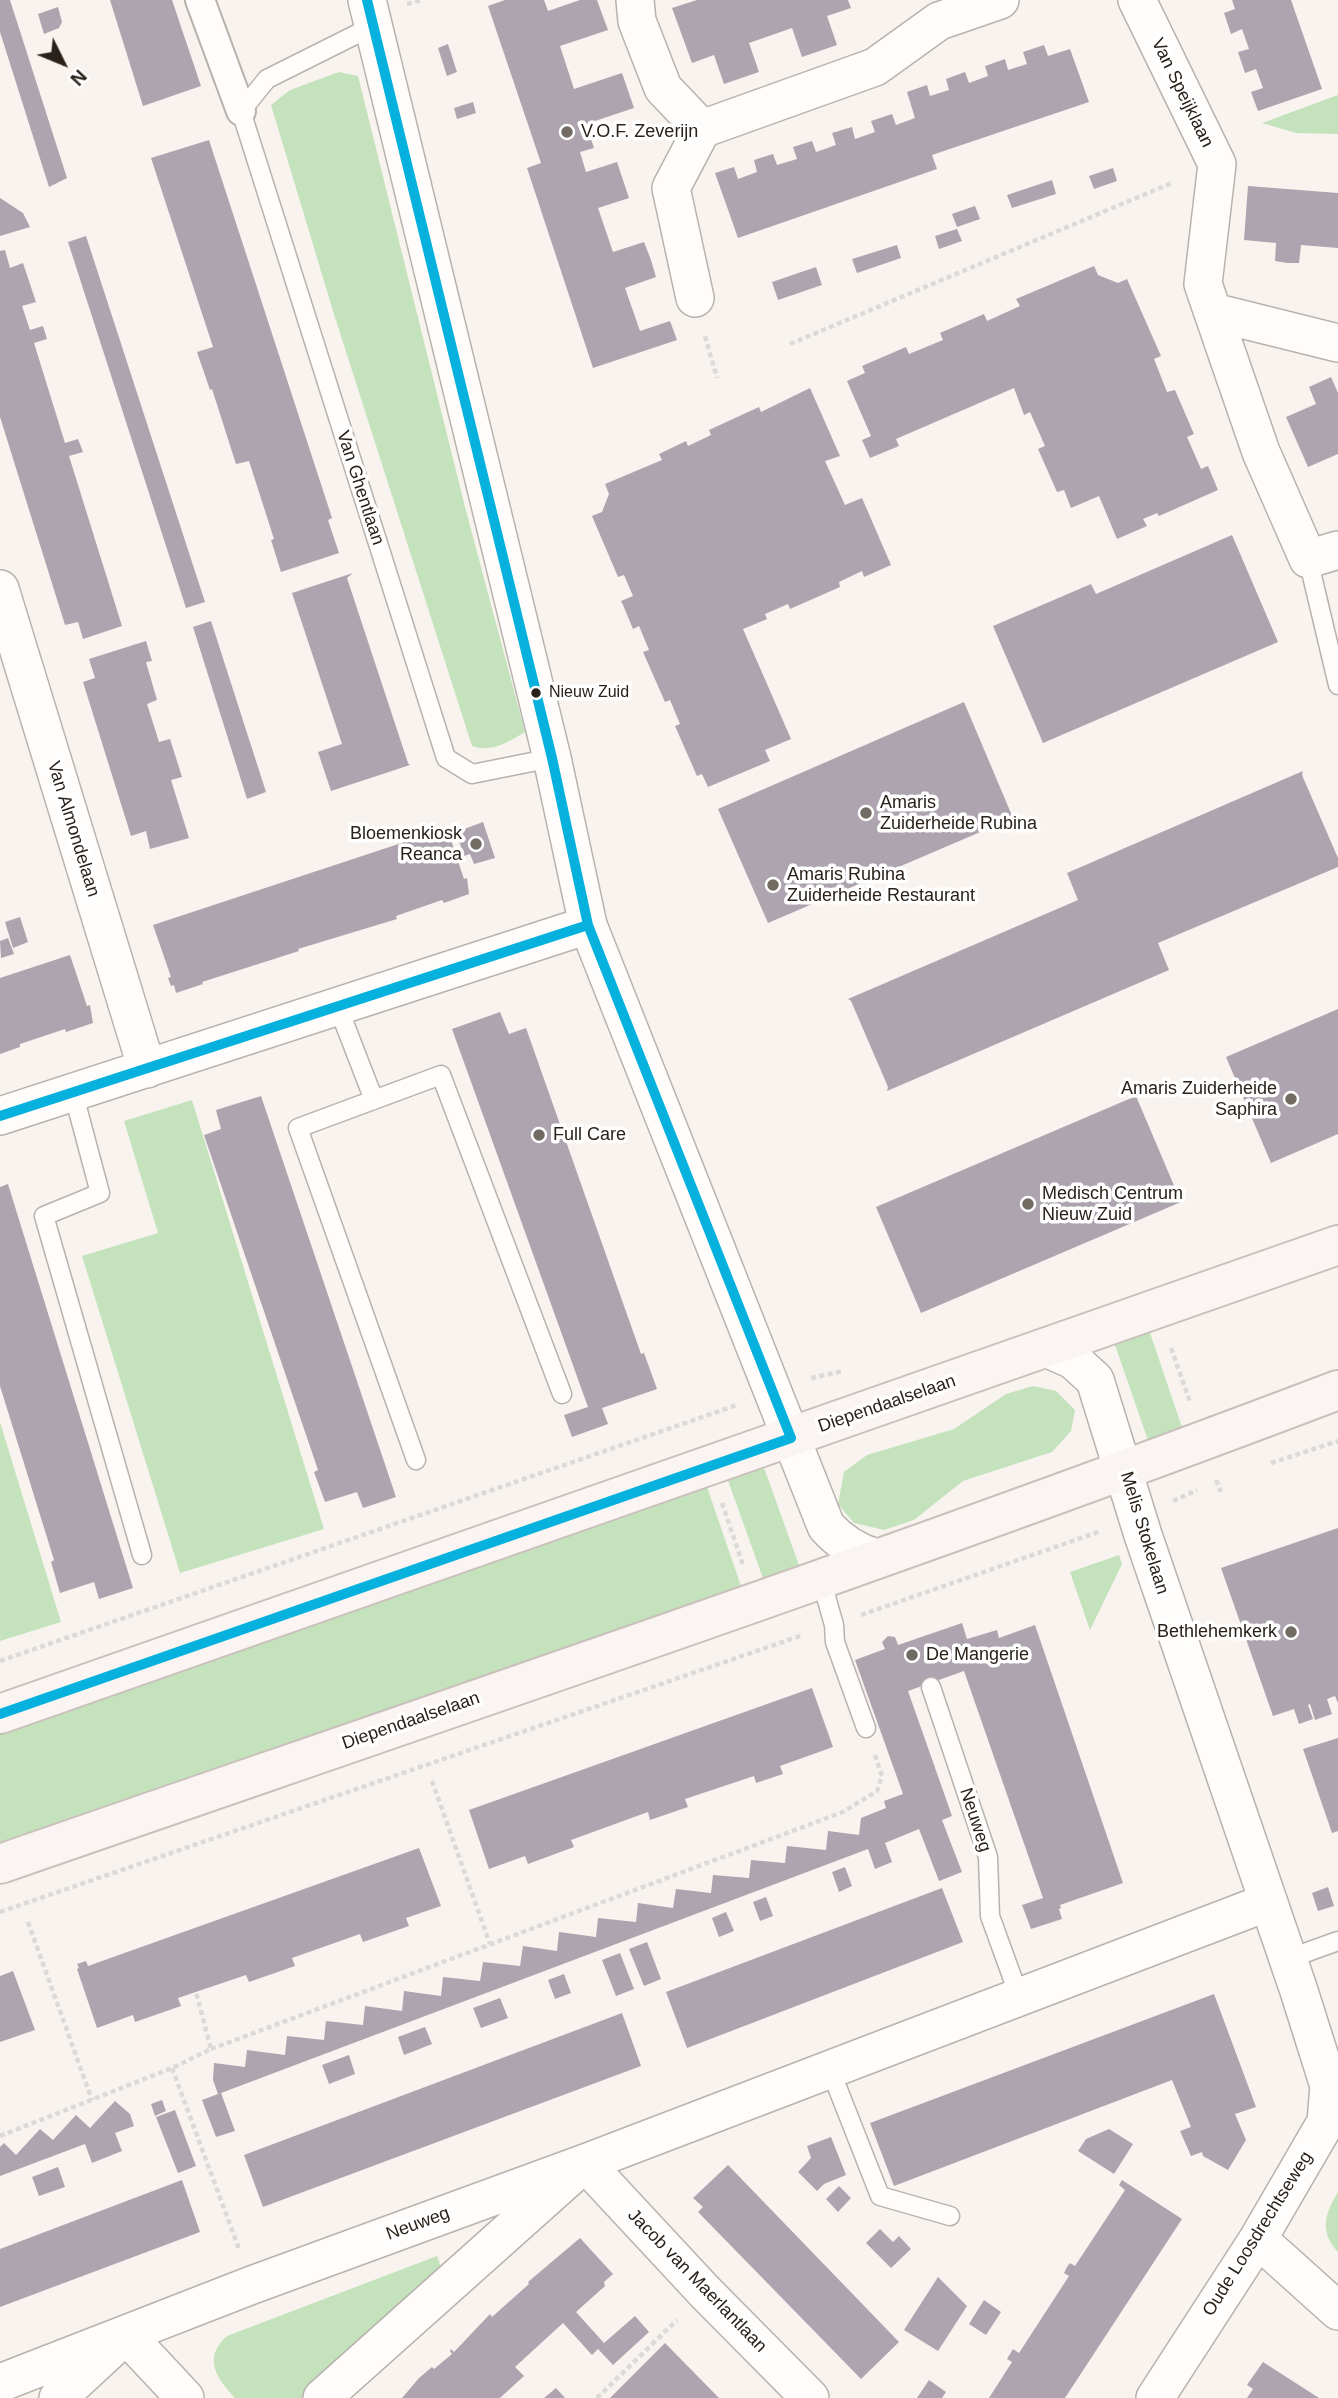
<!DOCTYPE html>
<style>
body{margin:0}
#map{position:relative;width:1338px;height:2398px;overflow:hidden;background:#f8f3ee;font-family:Arial,sans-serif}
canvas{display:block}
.north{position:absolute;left:28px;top:28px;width:70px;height:70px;-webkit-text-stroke:5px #fff;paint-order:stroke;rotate:133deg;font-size:19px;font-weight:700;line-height:28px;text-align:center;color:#2a221a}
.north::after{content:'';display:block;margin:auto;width:24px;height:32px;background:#2a221a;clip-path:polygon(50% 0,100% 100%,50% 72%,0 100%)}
</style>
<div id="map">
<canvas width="1338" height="2398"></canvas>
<div class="north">N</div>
</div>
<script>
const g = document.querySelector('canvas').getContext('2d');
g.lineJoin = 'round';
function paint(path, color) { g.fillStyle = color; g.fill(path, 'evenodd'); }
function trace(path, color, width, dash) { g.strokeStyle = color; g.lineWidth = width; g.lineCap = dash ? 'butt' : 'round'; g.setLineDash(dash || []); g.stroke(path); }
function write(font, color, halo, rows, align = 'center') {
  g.font = font + ' Arial,sans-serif'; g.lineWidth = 7; g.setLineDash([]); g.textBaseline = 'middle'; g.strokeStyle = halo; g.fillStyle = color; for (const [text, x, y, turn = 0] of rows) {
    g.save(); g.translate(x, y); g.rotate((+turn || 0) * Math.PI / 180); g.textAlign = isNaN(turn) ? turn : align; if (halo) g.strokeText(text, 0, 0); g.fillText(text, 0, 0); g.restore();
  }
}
paint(new Path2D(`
 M339,72L358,76L465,507L525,732C508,742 492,753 472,746L333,311L271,105L290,90Z
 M1338,95V134L1296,133L1262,123Z
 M192,1100L324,1529L180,1573L82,1256L158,1233L124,1121Z
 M1149,1330L1185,1436L1151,1449L1114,1342Z
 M1033,1386L1056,1391L1075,1410L1071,1431L1052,1452L963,1481L914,1520L884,1530L854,1523L838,1504L844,1472L867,1455L954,1429L1006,1394Z
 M0,1422L61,1622L0,1641Z
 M762,1462L801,1571L765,1584L726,1475Z
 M705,1481L743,1592L0,1850V1727Z
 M1119,1555L1122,1564L1090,1630L1070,1572Z
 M1338,2192V2252C1319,2232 1325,2213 1338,2192Z
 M437,2256L443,2273L305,2398H235C217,2379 202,2358 227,2336Z`), '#c4e3bd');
paint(new Path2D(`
 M0,0H10L67,178L49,187L0,32Z
 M110,0H172L201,86L143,106Z
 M505,0H544L548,11L580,0H597L608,30L560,46L574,89L622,73L634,108L586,124L594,148L580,152L586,172L617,162L629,198L598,208L613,252L644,242L651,260L656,277L625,288L640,331L670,321L677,340L593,368L527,168L541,163L488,6Z
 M697,0H848L851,8L827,16L837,45L802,57L792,28L749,43L759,72L724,84L714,55L692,63L672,8Z
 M1232,0H1291L1322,89L1258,111L1251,92L1263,88L1256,69L1245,73L1238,52L1249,49L1242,29L1231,34L1224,13L1235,9Z
 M58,7L62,22L59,28L44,34L38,14Z
 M448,44L457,72L447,76L438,48Z
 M1044,45L1048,56L1070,49L1089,102L932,155L937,169L738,238L715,173L734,167L738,179L757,172L754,160L773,154L777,165L797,159L793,147L812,141L816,152L836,145L832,133L852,127L855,139L875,132L871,121L892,114L896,125L915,118L907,92L927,85L930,96L949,90L946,79L965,72L969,83L988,76L985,66L1005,59L1008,70L1027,64L1023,52Z
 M473,102L476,113L457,119L454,108Z
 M209,140L332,518L328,520L339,553L281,572L271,540L274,539L249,461L236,464L212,389L210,390L197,352L213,347L151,158Z
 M1113,168L1117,181L1094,189L1089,176Z
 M1052,180L1056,194L1012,208L1007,195Z
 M1248,186L1338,193V248L1301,245L1299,263H1287L1275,261L1276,243L1244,240Z
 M0,198L23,213L30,227L0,236Z
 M975,206L980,219L957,227L952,214Z
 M957,229L962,241L939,249L935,236Z
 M86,236L205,602L186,608L68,242Z
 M897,245L901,258L857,273L852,259Z
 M5,250L10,268L23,263L36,302L22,306L30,330L43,326L47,339L34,343L65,443L78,439L83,452L69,456L122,626L83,639L78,622L65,625L0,417V251Z
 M1094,266L1098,275L1118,283L1127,279L1161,356L1154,359L1167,392L1175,390L1194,434L1187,437L1201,469L1208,466L1218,490L1159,516L1157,513L1143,519L1147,526L1117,539L1099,496L1071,508L1064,490L1057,492L1038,449L1045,446L1030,412L1024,415L1014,388L896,439L899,446L870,458L862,440L871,436L847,381L865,373L862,366L906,347L909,354L943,340L940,333L984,314L987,321L1020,306L1016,299Z
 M816,267L822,285L778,300L772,282Z
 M1331,377L1338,393V454L1308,467L1286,417L1316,404L1309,387Z
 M810,388L840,456L825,461L845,505L862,498L891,565L864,577L862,571L839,582L840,587L790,609L788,604L765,614L767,619L743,629L791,739L765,750L770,761L708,787L702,774L697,776L675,726L680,724L670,700L665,702L643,652L649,650L639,626L633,629L623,605L621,601L633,596L624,575L618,577L592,516L602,512L609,494L605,484L662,460L659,454L686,441L688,446L711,435L709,430L759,407L761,412Z
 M1232,535L1278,642L1043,743L993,626L1091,584L1096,594Z
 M353,573L347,578L408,763L410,765L331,791L318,752L342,744L292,593Z
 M211,621L266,792L247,799L193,627Z
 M146,641L152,661L146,662L157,700L147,704L159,742L170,739L182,777L171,780L189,838L150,849L146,831L131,836L83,682L95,678L89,659Z
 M964,702L1013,818L768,923L718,809Z
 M1303,771L1302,775L1338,858V867L1158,943L1169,970L887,1091L888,1087L851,1001L848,999L1078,900L1067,873Z
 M483,822L495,858L474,864L470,854L464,856L456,832Z
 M447,828L464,879L467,878L469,894L444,903L442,900L396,916L397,919L298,949L299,951L202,982L203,984L176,993L174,985L171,986L168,978L171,977L153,925Z
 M20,917L28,942L13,948L5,922Z
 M8,938L14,954L1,958L0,941Z
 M70,955L87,1006L90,1005L93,1023L66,1032L65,1029L20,1044V1047L0,1054V978Z
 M1338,1009V1134L1271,1163L1226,1057Z
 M500,1012L509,1034L526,1028L641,1354L644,1353L657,1389L602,1408L608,1424L572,1437L564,1415L588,1407L452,1029Z
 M261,1096L396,1497L363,1508L357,1492L325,1502L314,1472L318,1470L204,1135L221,1129L216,1110Z
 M1136,1096L1181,1202L921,1313L876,1207Z
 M8,1184L133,1588L99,1599L94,1582L60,1593L51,1562L54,1560L0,1386V1187Z
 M1338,1528V1703L1335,1696L1327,1699L1332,1714L1315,1720L1310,1704L1308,1705L1313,1719L1299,1724L1294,1709L1273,1716L1221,1568Z
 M962,1623L967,1639L997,1630L999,1638L1035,1625L1123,1883L1060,1905L1061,1908L1059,1909L1062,1919L1031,1929L1022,1905L1043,1898L964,1671L908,1691L952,1816L942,1820L962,1872L939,1881L919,1829L885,1843L892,1862L875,1869L868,1849L221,2093L235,2131L216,2137L202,2100L218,2094L213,2080L214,2063L245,2067L247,2050L285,2055L287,2036L324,2040L326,2021L363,2025L365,2006L402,2011L404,1991L441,1996L443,1977L480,1981L483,1962L520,1966L523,1946L557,1951L559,1932L596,1937L598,1918L636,1922L638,1903L673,1908L676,1889L711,1893L713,1875L749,1878L751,1860L785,1863L787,1846L826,1850L828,1831L859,1835L861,1818L886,1808L884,1801L903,1794L855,1660L885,1649L882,1642L888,1636L895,1637L898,1645Z
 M812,1688L833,1747L780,1766L783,1774L756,1783L754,1776L685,1799L688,1807L650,1820L648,1812L571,1840L574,1847L528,1864L525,1856L489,1869L469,1810Z
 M1338,1738V1831L1332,1833L1303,1749Z
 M419,1848L441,1906L406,1918L409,1926L363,1942L360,1934L292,1958L295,1966L249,1982L246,1975L178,1998L181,2006L135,2022L133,2015L97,2028L77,1969L79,1968L77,1964L86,1961L88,1966Z
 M845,1867L852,1886L839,1892L832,1872Z
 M1328,1887L1334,1906L1318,1911L1312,1893Z
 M942,1888L963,1942L687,2048L666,1992Z
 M766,1897L773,1916L760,1921L753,1902Z
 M726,1912L734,1931L719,1937L712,1918Z
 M647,1942L661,1979L644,1986L629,1949Z
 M620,1953L634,1989L616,1996L602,1960Z
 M13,1971L35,2030L0,2042V1976Z
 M564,1974L571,1993L555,1999L548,1980Z
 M1214,1994L1256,2107L1235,2114L1246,2140L1228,2170L1203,2156L1202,2152L1191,2156L1180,2131L1191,2127L1172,2080L894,2186L870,2123Z
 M500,1998L508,2018L481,2028L473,2008Z
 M622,2013L641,2066L263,2207L244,2155Z
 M425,2027L432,2044L404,2055L398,2037Z
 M349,2055L355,2074L329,2084L322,2065Z
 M162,2100L166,2111L155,2116L151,2104Z
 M115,2101L130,2114L134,2126L115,2133L122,2151L92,2163L85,2144L0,2176V2147L4,2143L16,2155L40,2129L53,2140L76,2115L90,2128Z
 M175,2110L196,2166L178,2173L156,2117Z
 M1109,2129L1133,2144L1114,2174L1078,2151L1086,2139Z
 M831,2137L846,2175L824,2184L817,2191L798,2172L811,2158L807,2146Z
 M728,2165L899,2342L861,2379L698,2212L703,2207L693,2198Z
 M58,2167L65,2187L39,2196L32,2177Z
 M182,2180L200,2232L0,2307V2249Z
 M1122,2180L1182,2219L1065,2398H989L1012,2362L1007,2359L1013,2349L1019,2353L1069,2276L1064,2273L1067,2267L1070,2263L1075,2266L1125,2190L1119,2185Z
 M839,2186L851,2198L838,2212L826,2199Z
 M880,2229L893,2242L899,2236L911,2249L891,2268L866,2243Z
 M580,2238L613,2274L604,2282L605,2286L576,2312L604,2343L635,2316L649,2332L613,2365L598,2349L592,2355L563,2323L515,2367L524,2376L500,2398H402L419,2378L432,2367L434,2369L452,2354L450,2351L451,2349L454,2352L490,2314L492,2317L529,2284L528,2282Z
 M938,2277L967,2306L938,2351L904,2330Z
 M984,2300L1001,2312L986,2335L969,2324Z
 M665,2343L719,2398H610Z
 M1263,2362L1319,2398H1247L1253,2389L1247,2385Z
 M929,2380L946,2392L942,2398H917Z
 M556,2388L565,2398H544Z`), '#ada4b0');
const service = new Path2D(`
 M373,26L267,79L241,111L446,758L472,774L552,758
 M1308,559L1338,685
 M338,1007L374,1100
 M73,1092L100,1193L44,1216L142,1555
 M416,1460L298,1128L441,1075L562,1394
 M821,1579L834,1625L835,1642L866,1728
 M931,1687L988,1857L990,1916L1019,1996
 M1288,1959L1338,1941
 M830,2069L880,2196L950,2216`);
const pedestrian = new Path2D(`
 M200,0L241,111`);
const minor = new Path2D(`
 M367,0L552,758L588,925L826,1526C840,1542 856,1552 876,1558
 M635,0L637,21L663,88L702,129L671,188L695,298
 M1137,0L1217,164L1203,284L1261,452L1308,559L1338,550
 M702,129L875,67L939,21L1000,0
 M1213,312L1338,343
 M0,589L147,1069
 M0,1116L588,925
 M1046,1348L1073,1360L1095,1380L1143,1535L1299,1991L1329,2086L1326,2122L1258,2239L1155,2398
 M1258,2239L1338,2311
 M0,2383L252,2285L585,2163L1268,1902
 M58,2398L126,2335L185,2398
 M322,2398L585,2163L705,2292L810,2398`);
const primary = new Path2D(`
 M0,1714L1338,1245
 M0,1864C447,1709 896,1558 1338,1390`);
trace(service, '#b8b2ad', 21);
trace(pedestrian, '#b8b2ad', 32);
trace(minor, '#b8b2ad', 40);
trace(primary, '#cac0bb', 42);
trace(new Path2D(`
 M407,4L420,0
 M705,336L717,378
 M790,344L1174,182
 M1171,1348L1190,1402
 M811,1378L844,1371
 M1271,1463L1338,1441
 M1216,1480L1221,1492
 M1173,1501L1197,1490
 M722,1503L743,1565
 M861,1615L1101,1531
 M0,1661L737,1405
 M432,1781L490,1944
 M0,1912L803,1635
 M28,1922L92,2100
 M211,2049L843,1812L877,1791L882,1776L875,1755
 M172,2068L239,2249
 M0,2136L172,2068L211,2049L196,1992
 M597,2398L677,2320`), '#dbdad8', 4.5, [5, 3.5]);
trace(service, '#fefdfc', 18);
trace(pedestrian, '#fefdfc', 28);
trace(minor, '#fefdfc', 37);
trace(primary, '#faf5f3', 38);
trace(new Path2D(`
 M0,1116L588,925
 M0,1714L791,1438L588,925L552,758L367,0`), '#06b2dd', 10);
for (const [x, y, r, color] of [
 [567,132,7,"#726b64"],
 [536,693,6,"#2a221a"],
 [866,813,7,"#726b64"],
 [476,844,7,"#726b64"],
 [773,885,7,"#726b64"],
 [1291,1099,7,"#726b64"],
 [539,1135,7,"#726b64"],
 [1028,1204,7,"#726b64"],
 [1291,1632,7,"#726b64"],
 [912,1655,7,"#726b64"]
]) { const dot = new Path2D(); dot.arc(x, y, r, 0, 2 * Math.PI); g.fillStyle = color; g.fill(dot); trace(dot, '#fff', 2.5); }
write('16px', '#2a221a', '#fff', [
 ["Nieuw Zuid",549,693]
], 'left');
write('18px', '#2a221a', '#fff', [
 ["Van Speijklaan",1182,93,64],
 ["Van Ghentlaan",360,488,72],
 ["Van Almondelaan",73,829,73],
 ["Diependaalselaan",887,1404,-19],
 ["Melis Stokelaan",1144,1533,73],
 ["Diependaalselaan",411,1721,-19],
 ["Neuweg",975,1820,72],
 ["Neuweg",418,2224,-20],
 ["Oude Loosdrechtseweg",1258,2234,-58],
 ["Jacob van Maerlantlaan",697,2281,46]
]);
write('18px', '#2a221a', '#fff', [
 ["V.O.F. Zeverijn",581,132],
 ["Amaris",880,803],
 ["Zuiderheide Rubina",880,824],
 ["Bloemenkiosk",462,834,"right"],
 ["Reanca",462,855,"right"],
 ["Amaris Rubina",787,875],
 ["Zuiderheide Restaurant",787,896],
 ["Amaris Zuiderheide",1277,1089,"right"],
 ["Saphira",1277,1110,"right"],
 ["Full Care",553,1135],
 ["Medisch Centrum",1042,1194],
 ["Nieuw Zuid",1042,1215],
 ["Bethlehemkerk",1277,1632,"right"],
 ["De Mangerie",926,1655]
], 'left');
</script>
